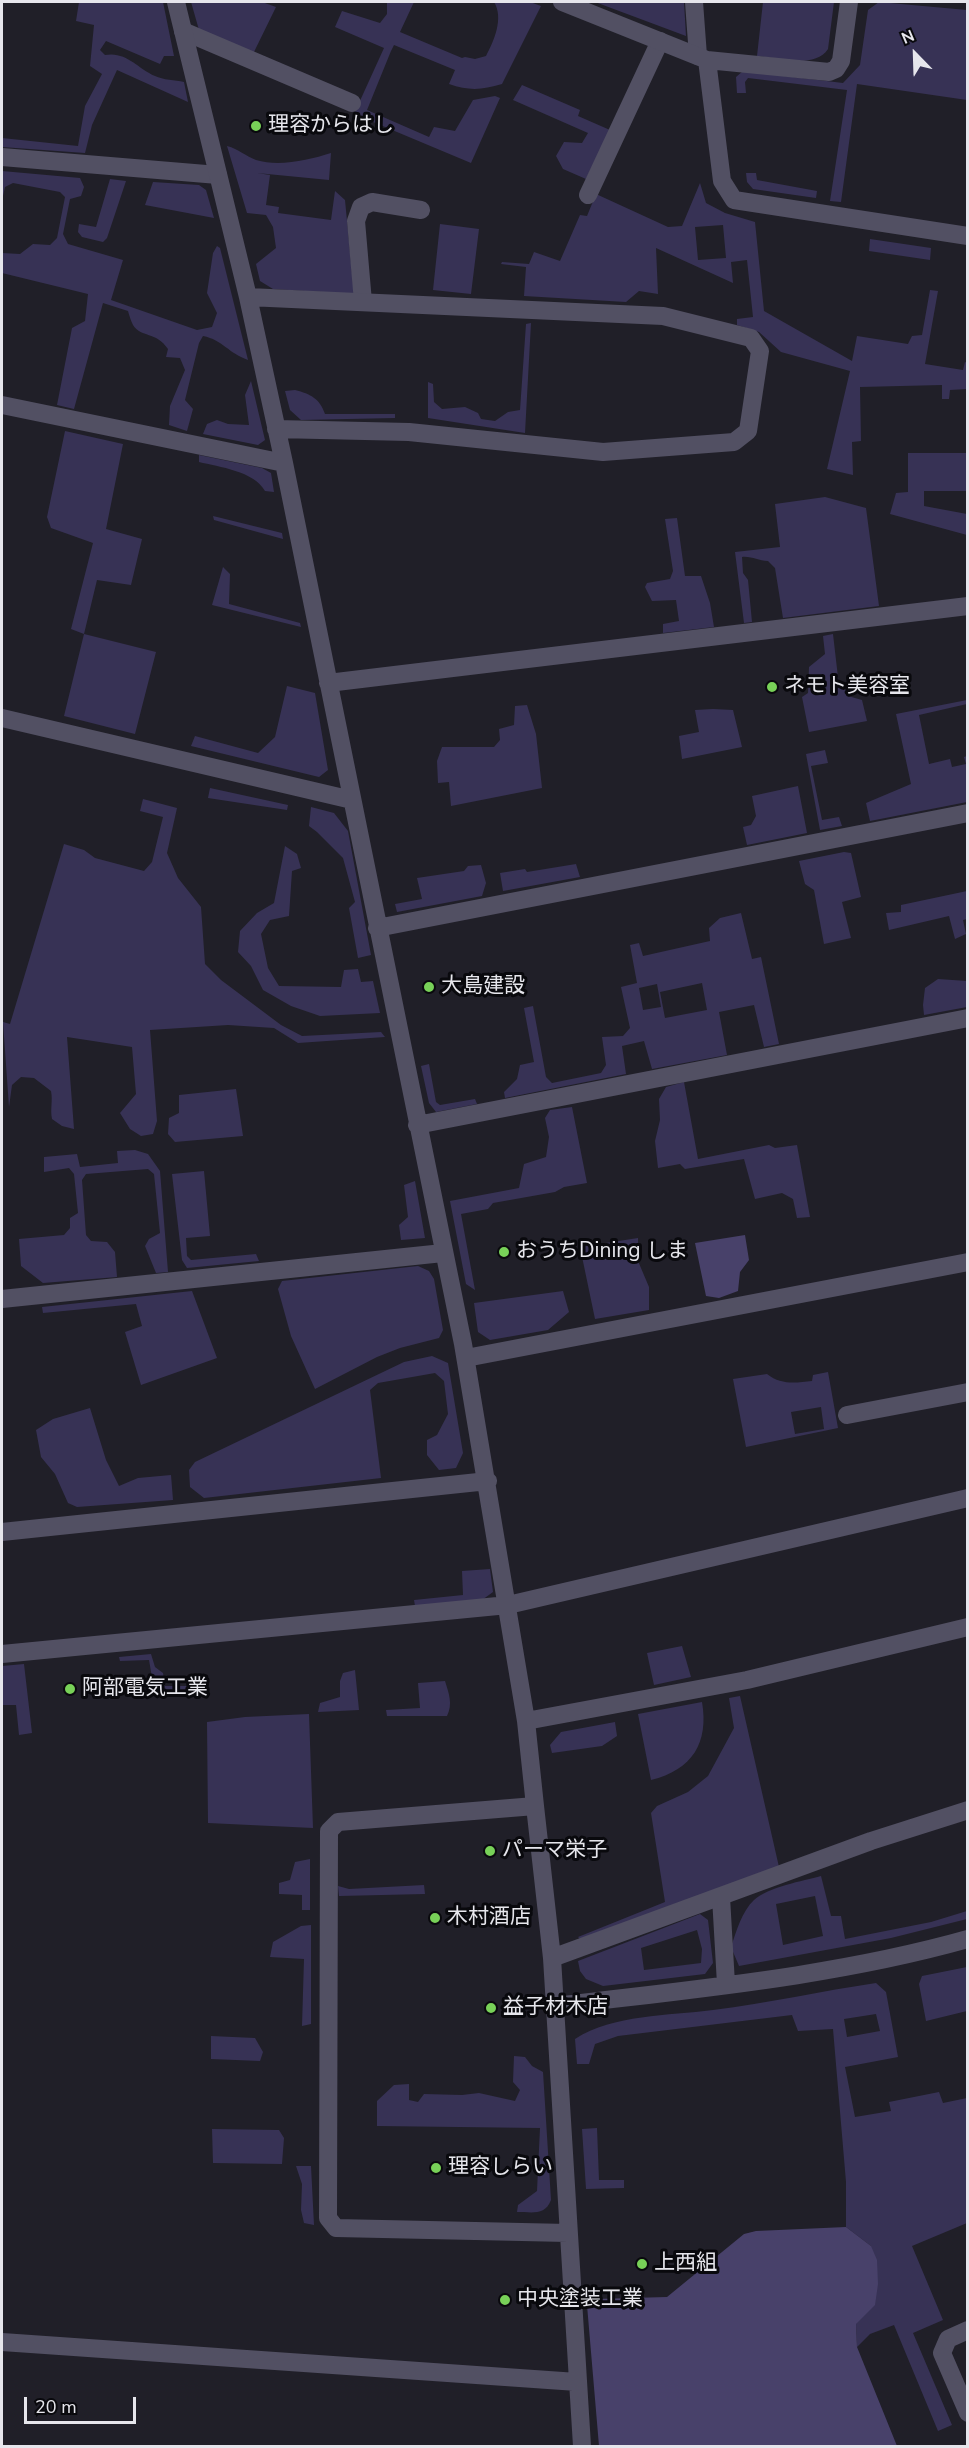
<!DOCTYPE html>
<meta charset="utf-8">
<style>
body{margin:0}
#map{position:relative;width:969px;height:2448px;overflow:hidden;background:#201f28;font-family:"Nunito Sans",sans-serif}
canvas{display:block}
.frame{position:absolute;inset:0;border:3px solid #e6e6ec;pointer-events:none}
.north{position:absolute;left:885px;top:24px;width:60px;height:60px;-webkit-text-stroke:4px #09090d;paint-order:stroke;rotate:337deg;font-size:16px;font-weight:700;line-height:24px;text-align:center;color:#e6e6ec}
.north::after{content:'';display:block;margin:auto;width:21px;height:27px;background:#e6e6ec;clip-path:polygon(50% 0,100% 100%,50% 72%,0 100%)}
.scale{position:absolute;left:24px;top:2397px;width:112px;height:27px;box-sizing:border-box;border:3px solid #e6e6ec;border-top:0;padding-left:8px;font-size:18px;line-height:21px;white-space:nowrap;color:#e6e6ec;-webkit-text-stroke:4px #09090d;paint-order:stroke}
</style>
<div id="map">
<canvas width="969" height="2448"></canvas>
<div class="frame"></div>
<div class="north">N</div>
<div class="scale">20 m</div>
</div>
<script>
const g = document.querySelector('canvas').getContext('2d');
g.lineJoin = 'round';
function paint(path, color) { g.fillStyle = color; g.fill(path, 'evenodd'); }
function trace(path, color, width, dash) { g.strokeStyle = color; g.lineWidth = width; g.lineCap = dash ? 'butt' : 'round'; g.setLineDash(dash || []); g.stroke(path); }
function write(font, color, halo, rows, align = 'center') {
  g.font = font + ' "Nunito Sans","Noto Sans JP",sans-serif'; g.lineWidth = 6; g.setLineDash([]); g.textBaseline = 'middle'; g.strokeStyle = halo; g.fillStyle = color; for (const [text, x, y, turn = 0] of rows) {
    g.save(); g.translate(x, y); g.rotate((+turn || 0) * Math.PI / 180); g.textAlign = isNaN(turn) ? turn : align; if (halo) g.strokeText(text, 0, 0); g.fillText(text, 0, 0); g.restore();
  }
}
paint(new Path2D(`
 M79,2H163L174,56H164L160,64L106,41L100,50L105,55C126,51 137,68 155,76C163,80 175,80 184,82L188,102L117,70L92,125L85,153L2,147V138L78,146L85,106L102,74L90,66L94,25L76,21Z
 M191,2H262L276,7L253,54L199,30Z
 M387,2H414L400,32L462,58L465,57L475,59L486,56C494,41 504,18 494,2H530L541,6L502,84C482,90 469,91 449,84L455,70L394,45L391,51L367,110L429,137L434,127L455,131L473,100L495,96L500,98L471,163L354,114L384,48L335,27L342,11L380,23L387,14Z
 M595,2H684L686,36Z
 M763,2H834L828,49C815,69 779,58 757,56Z
 M879,2L967,10V100L857,84L841,202L830,201L847,90L748,78L745,82L746,93H737L736,77L743,71L843,83L860,65L868,10Z
 M522,85L580,110L578,116L610,130L586,179L563,169L556,156L564,142L582,143L588,133L513,100Z
 M227,146C239,149 245,156 256,160C279,167 309,160 331,153L329,180L257,173L270,175L266,205L279,207L278,213L331,220L335,191L345,200L354,294L273,289L260,281L256,264L276,248L273,227L266,215L247,213Z
 M2,171L80,178L84,187L81,196L70,199L63,234L68,244L123,260L111,300L197,330L212,327L217,313L207,293L213,253L217,246L220,248L248,360C228,353 223,340 203,336L199,343L185,400L193,409L187,431L169,425L170,406L185,370L180,358L166,357L168,349C156,331 141,338 133,325C131,321 129,315 128,311L103,303L74,409L57,405L72,328L85,321L88,294L2,273V253L20,254L33,244L50,245L57,238L65,197L60,192L13,183L5,187L3,196L2,195Z
 M746,173H756L757,180L817,191L816,198L753,189L747,182Z
 M110,179L126,181L107,238L103,242L82,237L78,232L79,224L96,227Z
 M153,182L199,185L206,190L214,218L145,205Z
 M700,183L706,203L725,213L755,222L764,311L852,361L857,336L908,344L912,336L922,335L930,290L938,291L925,364L963,370L965,362L967,363V389L950,390L949,399H942V385L860,387L861,441L852,442L853,475L827,469L850,371L781,352L759,332L737,325V319L753,317L747,260L731,262L733,283L656,248L658,294L639,291L626,302L524,296L526,267L501,264L502,262L529,264L534,252L560,261L580,215L587,216L596,194L668,227L682,226ZM723,225L726,258L698,260L695,227Z
 M440,224L479,229L471,294L433,290Z
 M870,239L931,248L930,260L869,251Z
 M531,323L525,433L428,418V382L433,384L434,402L442,409L465,407L478,413L481,419L495,421L508,412L520,410L526,324Z
 M251,381L265,440L258,445L203,434L207,424L217,420L228,424L249,425L245,395Z
 M295,390C311,394 320,399 325,414H395V418L301,420L290,410L285,391Z
 M65,431L123,444L106,529L142,539L131,585L97,580L84,634L156,652L135,734L64,716L84,634L71,629L93,543L51,528L47,517Z
 M908,453H967V491H924V506L967,514V535L890,514L896,493L908,492Z
 M199,455L262,468L271,473L274,492L265,491C254,471 219,467 199,462Z
 M825,497L866,508L879,606L783,618L775,568L768,561C758,561 752,556 742,557L743,573L748,580L752,622L744,623L735,552L780,547L775,504Z
 M213,516L282,533L283,539L214,520Z
 M677,518L685,576H701L710,603L714,627L663,633V624L679,621L676,600L652,601L645,587L647,583L670,579L673,571L665,519Z
 M223,567L230,574L229,604L300,623L301,627L212,605Z
 M833,634L839,686L847,688L848,696L862,700L867,721L809,732L802,697L808,693L809,667L825,654L823,636Z
 M287,686L315,693L328,770L319,777L191,746L195,736L258,753L275,737Z
 M967,700V704L919,715L929,764L950,759L952,767L966,764L964,757L967,756V802L870,821L866,803L911,784L896,714Z
 M527,705L536,734L542,788L451,806L449,782L438,783L437,761L442,747H494L500,740L499,729L514,725L515,706Z
 M713,709L733,710L742,747L682,759L679,736L699,732L695,710Z
 M825,750L828,763L811,766L822,820L839,817L842,826L820,830L806,754Z
 M798,786L807,833L747,845L743,827L751,825L756,816L752,796Z
 M210,788L288,805L287,810L208,798Z
 M143,799L177,808L167,853L178,878L201,907L205,964L221,980L281,1025L302,1036L381,1032L385,1037L298,1043L274,1028L228,1025L150,1030L157,1121L153,1134L141,1136L130,1129L120,1113L136,1094L132,1047L67,1037L74,1129L62,1126L52,1119C50,1109 53,1101 51,1091L34,1078L21,1077L12,1085L9,1107L3,1022L10,1024L64,844L84,850L95,858L144,871L152,862L163,817L140,811Z
 M311,807L334,813L348,831L371,955L358,958L349,908L355,902L343,858L317,832L309,826Z
 M285,846L297,854L301,868L292,871L289,916L270,920L261,934L268,968L279,986L341,987L344,970L358,969L361,982L373,981L380,1013L320,1016L291,1006L263,990L251,966L238,952L240,931L257,913L274,903Z
 M844,852L851,853L861,897L842,902L851,938L824,944L814,890L805,884L799,861Z
 M576,864L580,877L503,891L500,873L525,869L527,872Z
 M481,865L486,883L482,896L397,912L395,904L422,899L417,878L464,871L468,866Z
 M967,891V919L963,920L966,934L955,939L949,916L889,930L886,913L901,912V905Z
 M741,913L752,959L761,957L779,1044L764,1047L754,1005L719,1012L727,1055L652,1069L644,1041L622,1046L626,1074L505,1098L504,1092L517,1079L520,1065L534,1062L524,1008L533,1006L546,1077L552,1083L601,1073L606,1065L602,1037L623,1036L630,1028L621,987L637,983L630,945L639,943L643,956L710,941L709,928L720,918ZM702,983L707,1010L665,1018L660,992ZM657,984L661,1007L643,1010L639,988Z
 M938,979L967,981V1007L924,1015L923,1005L925,988Z
 M429,1064L436,1102L440,1105L475,1099L477,1104L436,1112L429,1103L421,1066Z
 M684,1082L698,1159L769,1145L775,1148L797,1145L810,1217L797,1218L793,1199L782,1193L755,1199L744,1159L685,1169L680,1164L658,1168L655,1141L660,1120L659,1099L666,1087Z
 M236,1089L243,1136L175,1142L168,1134L169,1118L179,1113V1095Z
 M572,1107L587,1183L564,1187L555,1192L493,1203L488,1209L461,1214L475,1290L466,1284L450,1201L519,1188L524,1164L546,1157L549,1137L545,1118L550,1110Z
 M135,1150L148,1154L160,1171L168,1272L156,1273L145,1246L149,1239L160,1233L154,1174L148,1169L86,1174L82,1180L86,1235L91,1241L107,1242L115,1252L117,1277L43,1283L21,1266L19,1239L64,1235L70,1228V1218L78,1213L74,1174L69,1168L44,1172V1157L77,1154L80,1167L118,1163L117,1151Z
 M204,1171L210,1236L186,1238L187,1256L191,1260L256,1254L259,1261L187,1268L182,1260L172,1174Z
 M415,1181L425,1238L401,1240L399,1225L408,1217L404,1185Z
 M638,1238V1261L649,1287V1310L595,1319L580,1247Z
 M418,1266L429,1271L434,1279L443,1330L439,1338L400,1348L377,1357L315,1389L291,1336L278,1289L282,1281Z
 M192,1291L217,1358L141,1385L125,1332L142,1326L136,1304L43,1313L42,1307Z
 M563,1291L569,1312L548,1330L490,1340L478,1332L474,1303Z
 M432,1356L448,1363L463,1453L456,1468L439,1470L427,1455V1440L437,1435L448,1414L444,1381L435,1373L378,1383L370,1390L381,1478L204,1498L190,1487L189,1470L195,1462L404,1362Z
 M828,1372L838,1428L746,1447L733,1379L767,1374C781,1385 795,1383 812,1381L813,1375ZM821,1407L824,1429L795,1434L791,1412Z
 M90,1408L106,1460L119,1486L138,1478L171,1475L173,1500L77,1507L68,1503L55,1474L41,1457L36,1430L53,1419Z
 M490,1569L493,1592L482,1600L415,1606L414,1600L463,1595L462,1571Z
 M682,1646L691,1677L654,1685L647,1653Z
 M151,1654L155,1667L163,1673L165,1686H187V1692L155,1695L149,1660L120,1661L119,1657Z
 M24,1664L32,1733L19,1735L16,1705H2V1666Z
 M355,1670L359,1710L318,1712L320,1703L340,1697V1681L343,1673Z
 M445,1681C449,1694 453,1704 447,1716H387L386,1710L420,1708L418,1683Z
 M740,1696L779,1867L582,1941L578,1937L665,1902L651,1813L657,1806L688,1792L708,1776L734,1728L729,1698Z
 M702,1702C709,1743 692,1770 651,1780L638,1714Z
 M309,1714L313,1828L208,1823L207,1722L245,1717Z
 M615,1722L617,1736L602,1746L552,1753L550,1745L561,1732Z
 M310,1859V1910H302V1895L279,1894V1883L290,1880L295,1862Z
 M821,1876L831,1916H841L845,1939L931,1922L967,1911V1919L891,1938L739,1966L731,1947C736,1932 742,1911 754,1900C768,1887 803,1881 821,1876ZM815,1896L823,1936L783,1945L776,1904Z
 M424,1885L425,1894L339,1896L338,1886L349,1889Z
 M700,1914L708,1920L713,1963L705,1974L603,1986L586,1979L580,1971L578,1961ZM697,1930L702,1949L701,1963L644,1970L641,1948Z
 M311,1925V2024L302,2026L304,1959L270,1957L273,1942L301,1926Z
 M967,1967V2011L926,2021L919,1984L922,1976Z
 M876,1983L886,1992L898,2057L845,2067L855,2117L891,2111L889,2102L939,2092L943,2103L967,2098V2223L912,2246L943,2320L913,2333L952,2425L938,2431L894,2325L870,2334L857,2347L856,2324L871,2246L846,2227V2182L833,2029L798,2031L792,2015L618,2036L595,2044L589,2064H577L575,2039C614,2014 668,2016 713,2010C768,2003 822,1991 876,1983ZM876,2014L880,2031L847,2037L844,2019Z
 M211,2036L255,2038L263,2052L260,2061L211,2059Z
 M514,2056L525,2057L532,2066L543,2072L551,2200C545,2216 532,2212 517,2212L518,2205L537,2191L540,2128L377,2126V2101L394,2085L409,2084V2100L418,2102L424,2094L462,2095L479,2093L515,2101L520,2090L513,2082Z
 M597,2128L599,2180H624V2188L586,2189L582,2129Z
 M212,2129L279,2130L284,2138L282,2164L213,2163Z
 M296,2166H311L314,2225L304,2223L301,2210L302,2184Z`), '#373255');
paint(new Path2D(`
 M745,1235L749,1260L740,1272L738,1291L719,1298L706,1296L695,1243Z
 M846,2227L871,2246L877,2260L878,2284L875,2305L856,2324L857,2347L897,2446H599L587,2305L595,2299L667,2297L744,2234L756,2231Z`), '#48416a');
trace(new Path2D(`
 M694,2L698,56
 M183,31L352,103
 M2,157L218,175
 M588,195L660,41
 M363,302L356,221L361,207L372,202L421,210
 M847,1415L968,1392`), '#525063', 18);
trace(new Path2D(`
 M176,2L248,297L284,463L463,1344L526,1721L535,1806L552,1958L582,2446
 M562,2L707,60L829,72L836,69L841,61L849,2
 M707,60L722,181L734,200L968,236
 M248,297L663,316L751,338L760,351L748,431L734,442L603,452L409,432L276,429
 M2,405L284,463
 M328,683L968,606
 M2,718L352,800
 M377,928L968,813
 M417,1125L968,1018
 M2,1299L443,1253
 M466,1358L968,1262
 M2,1532L488,1481
 M2,1654L508,1605L968,1498
 M526,1721L747,1680L968,1627
 M535,1806L338,1822L329,1831L328,2218L336,2228L568,2233
 M721,1897L726,1984
 M552,1958L871,1841L968,1810
 M555,2006C693,1989 833,1977 968,1939
 M968,2330L948,2339L942,2353L968,2413
 M2,2342L577,2382`), '#525063', 18);
for (const [x, y, r, color] of [
 [256,126,6,"#78d158"],
 [772,687,6,"#78d158"],
 [429,987,6,"#78d158"],
 [504,1252,6,"#78d158"],
 [70,1689,6,"#78d158"],
 [490,1851,6,"#78d158"],
 [435,1918,6,"#78d158"],
 [491,2008,6,"#78d158"],
 [436,2168,6,"#78d158"],
 [642,2264,6,"#78d158"],
 [505,2300,6,"#78d158"]
]) { const dot = new Path2D(); dot.arc(x, y, r, 0, 2 * Math.PI); g.fillStyle = color; g.fill(dot); trace(dot, '#09090d', 2); }
write('21px', '#e6e6ec', '#09090d', [
 ["理容からはし",268,126],
 ["ネモト美容室",784,687],
 ["大島建設",441,987],
 ["おうちDining しま",516,1252],
 ["阿部電気工業",82,1689],
 ["パーマ栄子",502,1851],
 ["木村酒店",447,1918],
 ["益子材木店",503,2008],
 ["理容しらい",448,2168],
 ["上西組",654,2264],
 ["中央塗装工業",517,2300]
], 'left');
</script>
